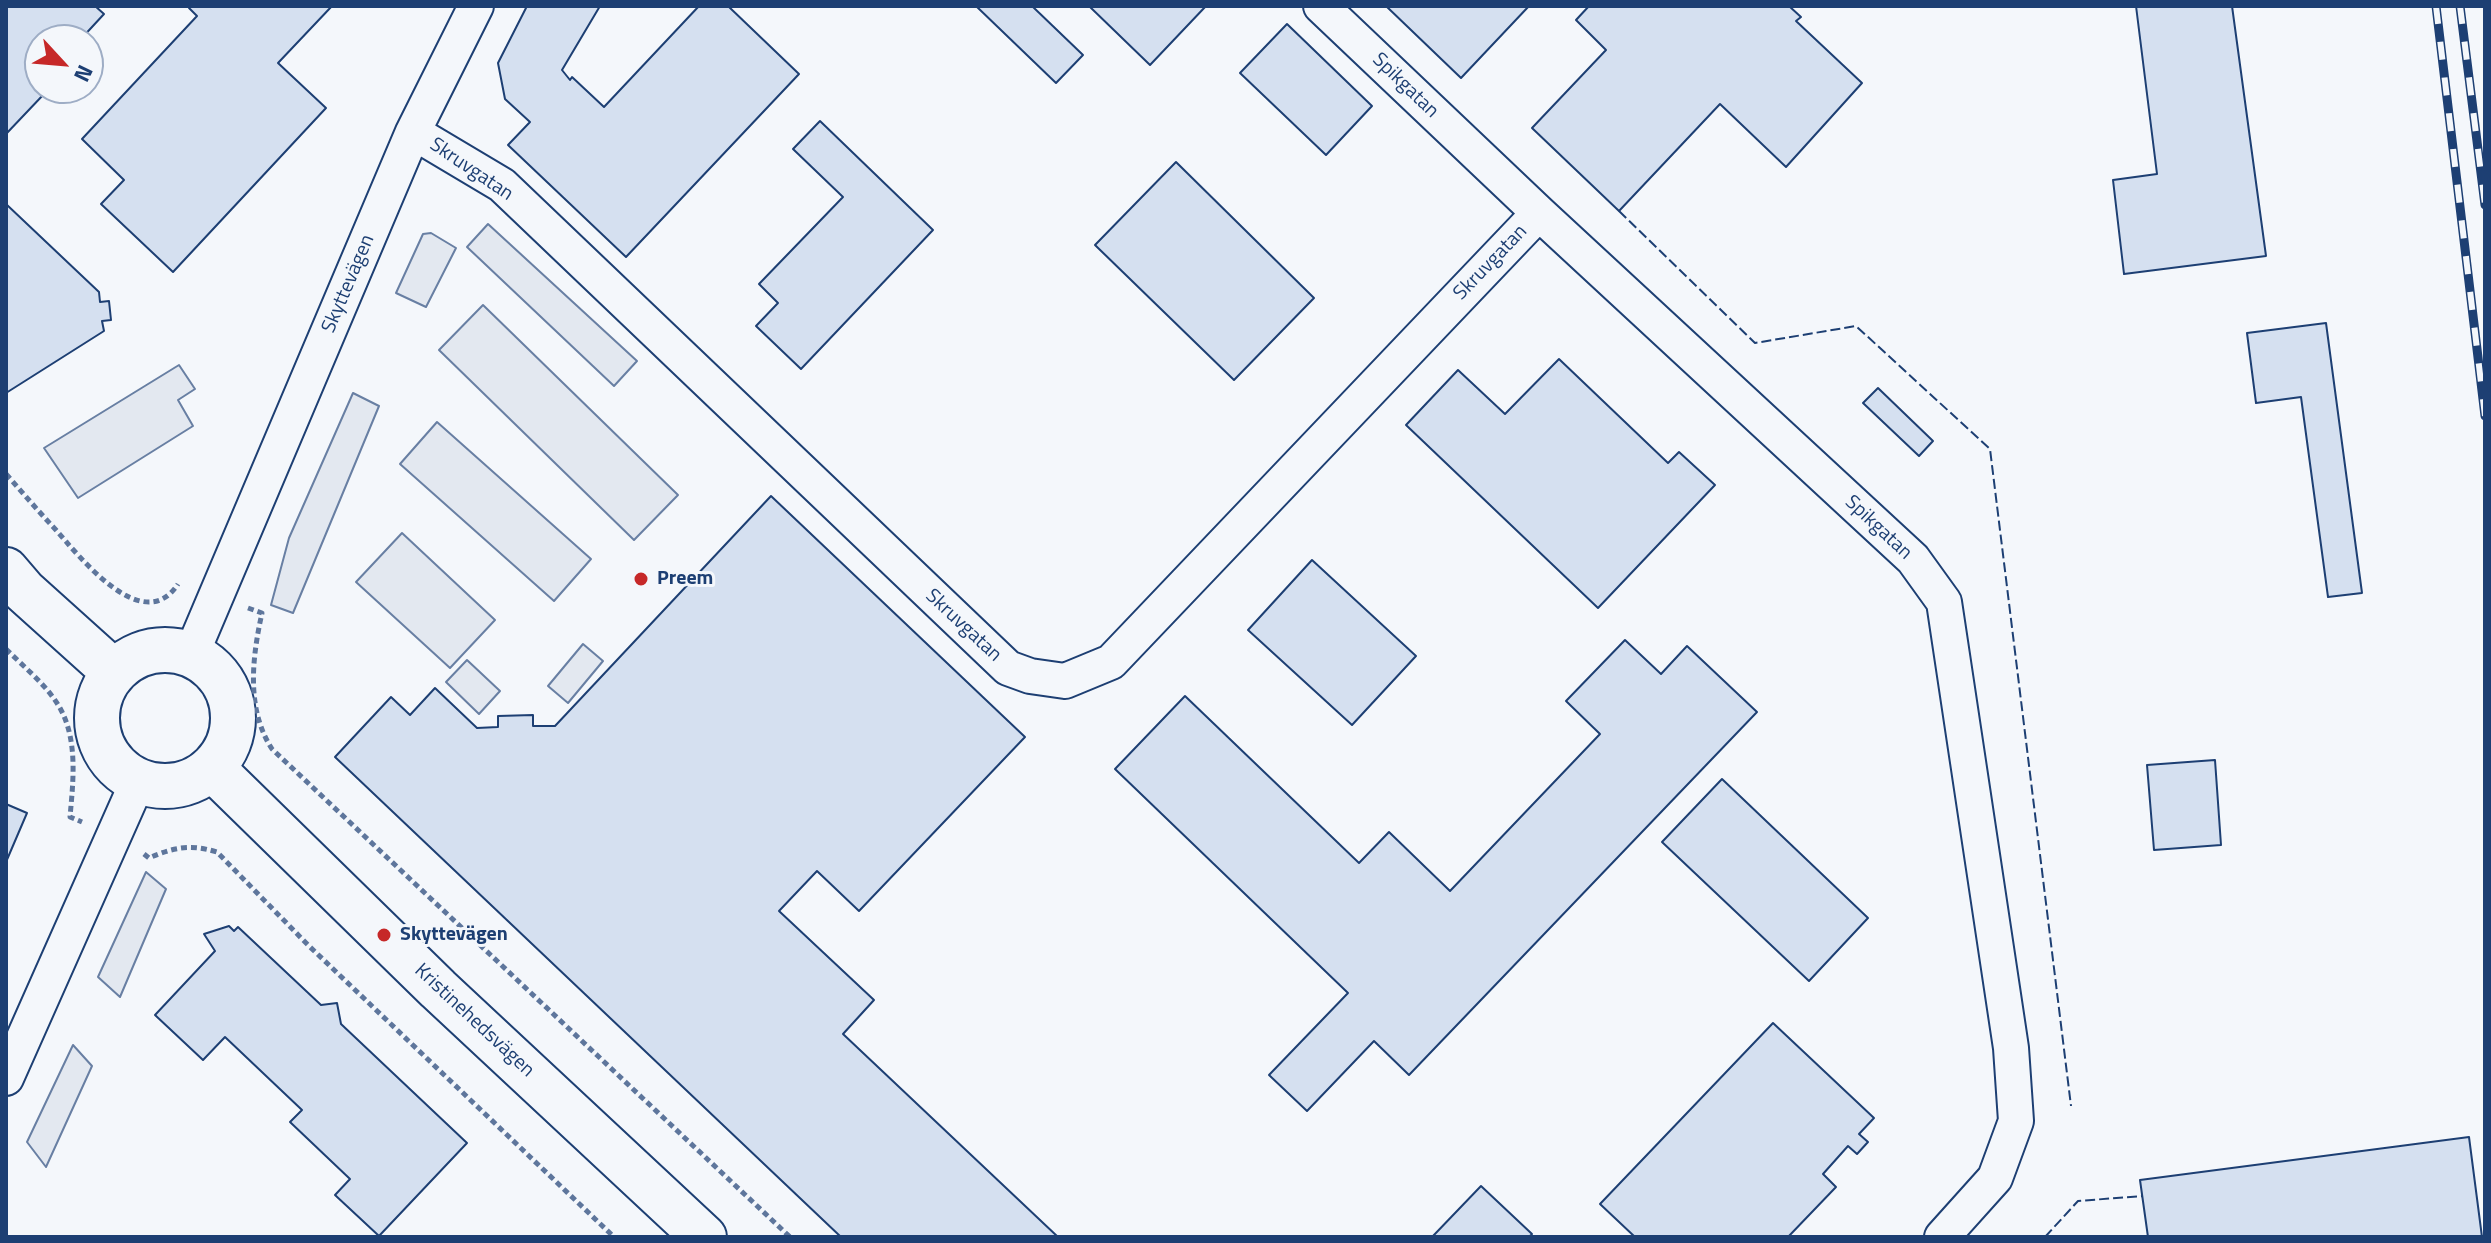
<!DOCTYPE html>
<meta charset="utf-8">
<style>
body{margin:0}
#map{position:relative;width:2491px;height:1243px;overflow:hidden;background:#f4f7fb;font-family:"Titillium Web",sans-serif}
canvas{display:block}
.frame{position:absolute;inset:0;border:8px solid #1d3f73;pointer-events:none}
.north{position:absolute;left:24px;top:24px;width:80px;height:80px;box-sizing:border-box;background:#f4f7fb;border:2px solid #9eadc5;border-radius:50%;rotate:116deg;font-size:22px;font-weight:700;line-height:32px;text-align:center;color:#1d3f73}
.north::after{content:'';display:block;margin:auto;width:28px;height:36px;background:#c62828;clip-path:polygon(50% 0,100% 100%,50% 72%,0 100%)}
</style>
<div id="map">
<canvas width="2491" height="1243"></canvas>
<div class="frame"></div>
<div class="north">N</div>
</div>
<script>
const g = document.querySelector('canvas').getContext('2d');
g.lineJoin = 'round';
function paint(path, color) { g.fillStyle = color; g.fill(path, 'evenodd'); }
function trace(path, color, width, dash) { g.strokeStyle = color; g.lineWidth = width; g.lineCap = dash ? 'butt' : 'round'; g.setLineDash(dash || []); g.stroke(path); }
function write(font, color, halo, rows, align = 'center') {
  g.font = font + ' "Titillium Web",sans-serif'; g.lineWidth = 6; g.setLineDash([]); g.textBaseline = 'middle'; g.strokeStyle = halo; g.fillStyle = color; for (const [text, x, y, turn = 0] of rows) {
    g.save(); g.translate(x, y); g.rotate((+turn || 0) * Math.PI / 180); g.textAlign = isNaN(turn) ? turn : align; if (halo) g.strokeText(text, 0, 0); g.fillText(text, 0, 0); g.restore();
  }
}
const parking = new Path2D(`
 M488,224L637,361L614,386L467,247Z
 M431,233L456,248L426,307L396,293L423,234Z
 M483,305L678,495L634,540L439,350Z
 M179,365L195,389L178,400L193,426L78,498L44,448Z
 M353,393L379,406L293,613L271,605L289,538Z
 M437,422L591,559L554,601L400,464Z
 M402,533L495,620L450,668L356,582Z
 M583,644L603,661L568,703L548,686Z
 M467,660L500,691L479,714L446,682Z
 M146,872L166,889L120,997L98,977Z
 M73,1045L92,1066L46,1167L27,1142Z`);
paint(parking, '#e3e8f0');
trace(parking, '#687fa3', 2);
const building = new Path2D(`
 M6,6H95L104,14L80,40H40V82L36,86L44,94L6,134Z
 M190,6H332L278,63L326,108L173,272L101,204L124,180L82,139L197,16L189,8Z
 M527,6H600L562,70L570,80L572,77L604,107L699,6H728L799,74L626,257L508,145L530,122L505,99L498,63Z
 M976,6H1032L1083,55L1056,83Z
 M1089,6H1206L1150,65Z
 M1386,6H1529L1461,78Z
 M1589,6H1789L1801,17L1796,21L1862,83L1786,167L1720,104L1619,211L1532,128L1606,50L1576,20Z
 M2136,6H2232L2266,256L2124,274L2113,180L2157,174Z
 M1287,24L1372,106L1326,155L1240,73Z
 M820,121L933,230L801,369L756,326L778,303L759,284L843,197L793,149Z
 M1176,162L1314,298L1234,380L1095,245Z
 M6,204L99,292L100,302L109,301L111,320L102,321L104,331L6,393Z
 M2326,323L2362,593L2328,597L2301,397L2256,403L2247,333Z
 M1559,359L1668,463L1679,452L1715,485L1598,608L1406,425L1458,370L1505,414Z
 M1878,388L1933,441L1919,456L1863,403Z
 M771,496L1025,737L859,911L817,871L779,911L874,1000L843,1034L1058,1237H841L335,757L391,697L410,715L435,688L477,728L498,727V716L533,715V726H555Z
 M1312,560L1416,656L1352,725L1248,630Z
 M1625,640L1661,674L1687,646L1757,712L1409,1075L1374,1041L1307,1111L1269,1075L1348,993L1115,769L1185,696L1359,863L1389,832L1450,891L1600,734L1566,701Z
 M2215,760L2221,845L2154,850L2147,765Z
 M1722,779L1868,918L1809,981L1662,842Z
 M6,804L27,813L6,862Z
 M229,926L234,931L238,927L321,1005L337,1003L341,1024L467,1143L379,1236L335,1195L350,1179L290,1122L302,1110L225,1037L203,1060L155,1015L215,951L204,934Z
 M1773,1023L1874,1118L1859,1134L1868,1142L1857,1154L1848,1146L1823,1174L1836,1187L1788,1237H1635L1600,1204Z
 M2469,1137L2482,1237H2148L2140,1180Z
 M1481,1186L1532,1234L1529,1237H1434L1433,1236Z`);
paint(building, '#d5e0f0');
trace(building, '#1d3f73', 2);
const street = new Path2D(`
 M1321,6L1539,213L1913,559L1944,602L2011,1048L2016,1121L1995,1178L1942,1237
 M413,132L502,185L1008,668L1030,676L1065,681L1111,662L1539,213
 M191,655L413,132L476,6
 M6,1078L138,781`);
const secondary = new Path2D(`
 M6,570L24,591L114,672
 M97 718a68 68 0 1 1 136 0a68 68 0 1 1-136 0Z
 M212,768L438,989L704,1237`);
trace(street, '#1d3f73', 38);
trace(secondary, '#1d3f73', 48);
trace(new Path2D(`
 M6,474C23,493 39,512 56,530C79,556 143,638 178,584
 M248,608L262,613C252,658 246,709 272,749L790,1237
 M6,649C25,668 49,687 61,710C78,742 73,783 70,817L82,822
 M144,854L149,858C174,847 191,844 217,852L308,945L614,1237`), '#5e769c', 5, [6, 4]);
trace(street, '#f4f7fb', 34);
trace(secondary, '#f4f7fb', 44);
const rail = new Path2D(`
 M2436,6L2485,416
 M2460,6L2485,205`);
trace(rail, '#1d3f73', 9);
trace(rail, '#f4f7fb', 6, [18]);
trace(new Path2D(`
 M1619,211L1755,343L1856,326L1990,449L2071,1106
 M2045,1237L2078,1201L2143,1196`), '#1d3f73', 2, [10, 4]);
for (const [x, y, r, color] of [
 [641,579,8,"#c62828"],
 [384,935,8,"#c62828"]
]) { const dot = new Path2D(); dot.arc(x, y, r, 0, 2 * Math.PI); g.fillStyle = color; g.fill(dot); trace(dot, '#f4f7fb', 3); }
write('20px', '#1d3f73', '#f4f7fb', [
 ["Spikgatan",1405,86,44],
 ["Skruvgatan",471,170,34],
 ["Skruvgatan",1491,263,-46],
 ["Skyttevägen",349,284,-67],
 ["Spikgatan",1878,528,43],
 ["Skruvgatan",963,626,43],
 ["Kristinehedsvägen",474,1021,43]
]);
write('bold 20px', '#1d3f73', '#f4f7fb', [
 ["Preem",657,579],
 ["Skyttevägen",400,935]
], 'left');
</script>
